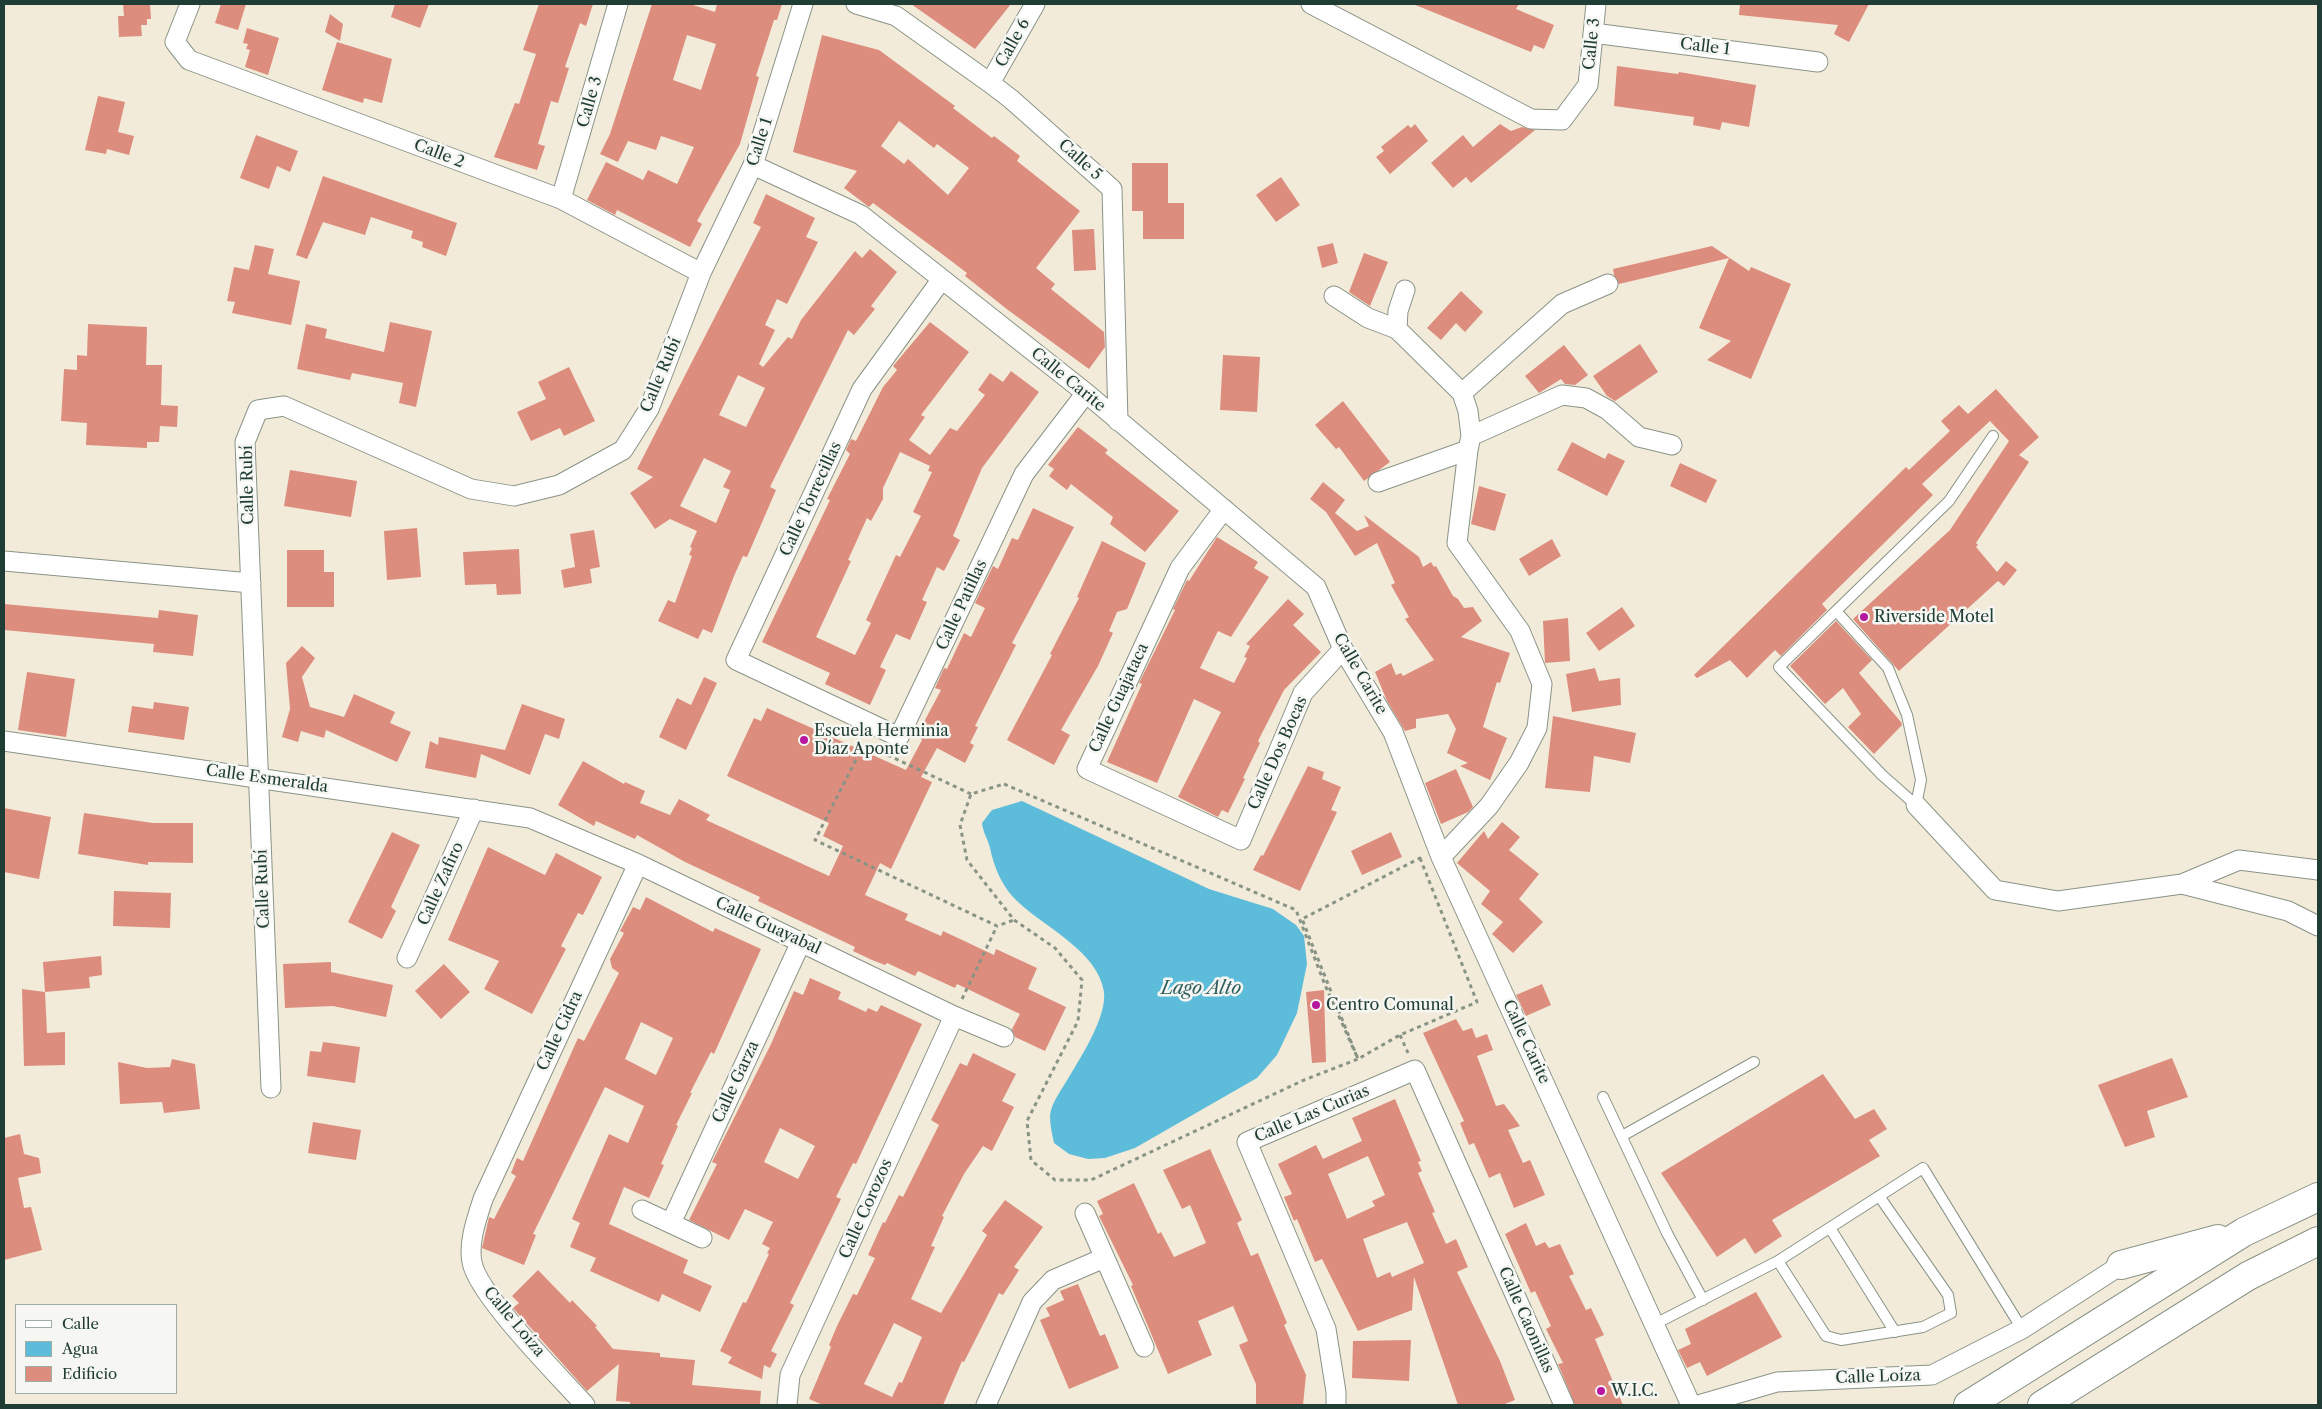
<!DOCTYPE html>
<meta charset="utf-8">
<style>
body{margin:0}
#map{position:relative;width:2322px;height:1409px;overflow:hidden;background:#f3ebda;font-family:"Libre Caslon Text",serif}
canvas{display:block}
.frame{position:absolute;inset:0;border:5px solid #1f3d34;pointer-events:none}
.legend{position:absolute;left:15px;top:1304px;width:162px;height:90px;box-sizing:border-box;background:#f6f6f2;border:1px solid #a0aca6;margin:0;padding:6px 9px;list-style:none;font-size:15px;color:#1f3d34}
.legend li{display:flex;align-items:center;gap:10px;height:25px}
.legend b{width:25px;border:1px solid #a0aca6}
</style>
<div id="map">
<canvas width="2322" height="1409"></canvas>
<div class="frame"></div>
<ul class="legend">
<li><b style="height:6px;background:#fff"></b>Calle</li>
<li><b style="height:14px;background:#5cbcda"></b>Agua</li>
<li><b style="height:14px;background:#dc8d7d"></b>Edificio</li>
</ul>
</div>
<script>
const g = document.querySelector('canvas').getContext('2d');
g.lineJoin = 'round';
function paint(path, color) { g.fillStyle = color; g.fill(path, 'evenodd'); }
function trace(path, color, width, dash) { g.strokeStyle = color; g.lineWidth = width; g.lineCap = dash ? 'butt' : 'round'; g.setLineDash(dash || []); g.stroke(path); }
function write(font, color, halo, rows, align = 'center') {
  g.font = font + ' "Libre Caslon Text",serif'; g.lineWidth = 5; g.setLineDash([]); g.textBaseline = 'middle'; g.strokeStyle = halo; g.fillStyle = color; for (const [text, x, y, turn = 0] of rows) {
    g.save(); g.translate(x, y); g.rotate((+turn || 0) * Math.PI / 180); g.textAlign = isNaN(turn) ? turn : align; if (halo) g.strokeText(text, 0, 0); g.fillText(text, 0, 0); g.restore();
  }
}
paint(new Path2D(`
 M1022,801L1209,889L1273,909L1296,925L1304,936L1307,964L1297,1013L1277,1055L1257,1078L1135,1148L1105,1158L1088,1159L1069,1154L1054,1143C1052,1134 1050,1125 1050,1116C1051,1104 1060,1092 1066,1082C1079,1060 1107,1018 1104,992C1098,951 1045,928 1017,901C1002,887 994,867 990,848C988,839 983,833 982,823L992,810Z`), '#5cbcda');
paint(new Path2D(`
 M123,4H150L151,19H147V25H141L142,36L119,37L118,16H124Z
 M221,4H246L238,30L215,23Z
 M395,4H429L420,28L391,17Z
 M539,4H593L586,26L580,23L565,67L569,68L558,103L551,101L538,144L545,146L537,170L494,157L515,103L519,104L536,54L523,50Z
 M652,4H690L715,12L717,4H782L777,20H774L756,76L759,77L740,144L697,221L702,224L690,247L617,210L615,215L587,200L606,162L643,180L648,170L677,184L694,147L661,136L656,150L628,141L618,162L600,154L610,134ZM687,35L716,44L701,90L673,80Z
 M911,4H1011L975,49Z
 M1413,4H1519L1516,9L1554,25L1544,49L1534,45L1531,52Z
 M1740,4H1869L1849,42L1834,34L1838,25L1739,15Z
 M330,14L343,24L340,41L325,32Z
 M247,28L279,38L268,75L245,67L250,50L246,49L248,44L243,43Z
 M822,35L879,50L955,106L953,108L992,138L994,136L1020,156L1017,161L1080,211L1036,268L1055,284L1051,289L1104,332L1105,347L1089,369L1008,310L965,276L967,273L938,251L873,203L869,207L844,188L857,171L793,152ZM899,121L934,148L937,144L969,168L948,195L908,159L904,164L881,146Z
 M337,42L392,59L382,103L364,98L363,103L322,90Z
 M1617,66L1678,74L1679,72L1756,85L1749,127L1722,122L1720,130L1693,125L1694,117L1614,106Z
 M98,96L125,102L118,132L134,136L129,155L107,149L106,154L85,150Z
 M1415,124L1428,141L1390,174L1376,157L1384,151L1381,147L1408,125L1411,128Z
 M1500,124L1511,131L1522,127L1535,130L1471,183L1466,177L1453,188L1431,163L1463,135L1473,147Z
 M256,135L298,151L290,172L277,166L269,189L240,178Z
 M1132,163H1168V203H1184V239H1143V211H1132Z
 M323,176L457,223L446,256L422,247L423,242L411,238L413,231L371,217L365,235L323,222L307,259L296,255Z
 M1281,177L1300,205L1276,222L1256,195Z
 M766,194L815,218L806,237L818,242L787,304L777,299L765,325L775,330L759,364L763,367L788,337L792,339L801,320L855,251L862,258L870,249L897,272L871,306L875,309L854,335L848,330L770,487L776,490L747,557L743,556L734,576L712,633L703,629L698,639L658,621L668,600L675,603L692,556L689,555L692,548L690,547L697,531L670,519L655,529L630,493L653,477L637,469L761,227L753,223ZM738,375L765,388L746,427L719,415ZM704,458L731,471L723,487L730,490L716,523L680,506Z
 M1094,229L1096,270L1074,271L1072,230Z
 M1333,243L1338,263L1322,268L1317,247Z
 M255,245L274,249L268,274L300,281L291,325L232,313L235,302L227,301L234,267L249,270Z
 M1712,246L1749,271L1751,267L1791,284L1751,379L1707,360L1731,341L1699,328L1729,258L1619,284L1614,275L1613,269Z
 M1364,253L1388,262L1370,306L1349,292Z
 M1461,291L1483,312L1465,332L1456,323L1441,340L1427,328Z
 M390,322L432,331L416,407L399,403L403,383L352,373L350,380L297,369L306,324L327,329L325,338L384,352Z
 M930,322L969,352L921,415L925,417L909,440L930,455L950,428L957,431L985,395L978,390L990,373L1003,382L1011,371L1039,392L982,468L953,536L960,540L944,571L937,567L922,600L927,602L910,640L896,634L880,667L886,670L870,705L825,684L830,673L762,642L830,500L827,499L850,454L846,450L851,439L856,441L883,387L897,370L893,366ZM900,452L930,466L928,471L932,472L913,512L921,516L900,557L896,555L866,620L871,623L855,655L816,637L851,561L848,560L867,518L871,521L883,499V488Z
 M88,324L147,327L146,365H162L161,405L178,406L177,427L160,426L159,442H147V448L86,445L87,423L61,421L64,369L77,370V355L87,356Z
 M1640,344L1658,372L1615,401L1607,396L1593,376Z
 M1564,345L1588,375L1575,385L1565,384L1561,379L1539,393L1525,376Z
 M1223,355L1260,357L1257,412L1220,410Z
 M569,367L595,421L564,436L560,428L531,441L517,412L546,399L538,382Z
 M1996,389L2039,437L2019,455L2029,462L1976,543L1978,545L1976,547L1997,572L2006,561L2017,570L2004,586L1998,581L1899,671L1853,619L1950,530L2009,441L1990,421L1922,484L1933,495L1822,604L1827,610L1781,656L1775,650L1747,678L1730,660L1697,678L1694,675L1906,467L1909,470L1950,431L1941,421L1959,405L1968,414Z
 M1343,401L1390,462L1364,481L1339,447L1336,449L1315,425Z
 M1078,427L1108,450L1105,453L1179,511L1145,552L1110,524L1113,517L1071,484L1067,490L1049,476L1054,469L1048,465Z
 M1572,442L1605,459L1608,453L1625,461L1607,496L1557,470Z
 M1680,463L1717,480L1706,503L1670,486Z
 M290,470L357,481L351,517L284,506Z
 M1323,482L1345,500L1335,513L1357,531L1369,526L1364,515L1419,557L1423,567L1431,562L1434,567L1436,566L1453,596L1458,599L1464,608L1473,607L1482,621L1461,637L1510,653L1500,683L1497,682L1483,727L1507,738L1490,780L1460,766L1468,763L1447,753L1456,729L1448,714L1416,719V728L1405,731L1387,701L1375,672L1391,663L1396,675L1401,673L1403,676L1434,660L1405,619L1409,617L1391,585L1395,583L1377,543L1355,556L1326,512L1310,499Z
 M1479,486L1506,494L1495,531L1471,524Z
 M1033,508L1074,527L1012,643L1016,645L975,726L978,727L970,743L974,745L965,763L937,748L921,777L932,782L891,869L880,863L865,895L908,914L905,920L941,936L943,931L994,955L996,949L1037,968L1028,989L1066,1007L1045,1051L1015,1037L1012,1029L1020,1014L957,984L955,988L918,971L915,976L887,963L885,965L872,960L853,951L855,947L758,901L760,897L685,862L637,835L635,839L596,821L594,826L558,805L583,761L624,784L625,782L645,791L640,803L670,815L679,799L710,815L706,820L829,876L843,846L823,836L829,823L727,776L754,718L761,721L767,708L906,770L922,740L917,735L941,690L935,688L944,668L947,669L964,633L971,637L985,608L975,603L993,566L998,569L1012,538L1018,540Z
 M417,528L421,577L387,580L384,531Z
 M594,530L600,567L590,569L592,583L564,588L561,570L575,567L570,534Z
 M1217,537L1258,562L1254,568L1269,577L1231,637L1218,631L1200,668L1234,683L1247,658L1244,657L1250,646L1246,644L1288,599L1304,614L1293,625L1321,652L1284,690L1258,741L1260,743L1243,778L1245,779L1228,813L1222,810L1218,817L1178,797L1221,712L1194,699L1157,783L1107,762L1142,684L1139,683L1175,610L1173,609L1187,580L1189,581Z
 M1552,539L1561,556L1529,576L1519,559Z
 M1102,541L1146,563L1127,609L1117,612L1109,631L1113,633L1098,666L1061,730L1070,735L1054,765L1007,740L1052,655L1050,654L1079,598L1077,597Z
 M519,549L521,594L497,595L496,584L465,585L463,552Z
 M287,550H324V572H334V607H287Z
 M4,604L158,618L159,610L198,615L193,656L153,652L154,644L4,630Z
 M1622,607L1635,626L1599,651L1586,633Z
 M1568,618L1570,661L1545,663L1543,621Z
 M1836,621L1872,660L1859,673L1901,722L1902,725L1874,754L1848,727L1861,714L1843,688L1825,704L1790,666Z
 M302,646L315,658L302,677L310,707L344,717L354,694L395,712L390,723L411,732L397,762L326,730L324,738L301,731L298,742L282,737L290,709L286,663Z
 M1595,668L1599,681L1620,678L1621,705L1572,712L1566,674Z
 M27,672L75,679L66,737L18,730Z
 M704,677L717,683L686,750L659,737L677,698L691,705Z
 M154,702L189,707L184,740L128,732L132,706L153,709Z
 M522,704L565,719L559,739L545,734L530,775L481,754L476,778L425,768L430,741L438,745L439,737L505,750Z
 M1553,716L1636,733L1630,763L1594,756L1590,792L1545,788Z
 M1308,766L1324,772L1322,779L1341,787L1331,810L1337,812L1300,891L1253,870L1261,855L1263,856Z
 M1456,769L1473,807L1468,812L1441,824L1425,783Z
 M4,808L51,817L39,879L4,872Z
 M84,813L153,823H193V863L148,862V865L78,854Z
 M1502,822L1520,837L1509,850L1539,874L1519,899L1543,922L1513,953L1492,934L1503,922L1481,904L1490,891L1457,863L1484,831L1488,839Z
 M392,832L420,845L391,907L396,911L382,939L348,922Z
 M1391,832L1402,857L1362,875L1351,851Z
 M488,847L545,875L556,853L602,877L583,915L578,913L561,946L566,949L532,1014L484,989L499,961L448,940Z
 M114,891L171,893L170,928L113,926Z
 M646,897L713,932L715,928L761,949L714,1054L711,1052L690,1093H692L676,1125L678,1126L661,1164L664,1165L649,1198L624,1187L609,1224L688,1260L683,1273L712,1286L700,1312L662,1294L659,1302L590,1271L596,1258L570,1247L580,1223L572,1219L609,1134L628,1143L644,1106L605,1087L533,1234L536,1235L524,1265L482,1248L489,1217L494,1219L516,1176L511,1173L517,1158L523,1161L578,1038L584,1041L619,973L612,968L610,959L624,933L620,931L633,907L640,910ZM641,1022L673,1038L656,1075L625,1059Z
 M101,956L102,975L89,977L90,988L45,992L43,962Z
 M331,962V972L393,985L386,1017L333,1006L285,1008L283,964Z
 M444,964L470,992L441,1019L415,991Z
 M810,978L841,992L838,999L866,1012L868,1008L877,1012L881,1005L922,1024L856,1164L853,1163L836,1197L841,1199L790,1303L794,1305L771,1351L777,1354L770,1368L764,1365L762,1379L728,1363L732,1357L720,1351L743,1302L746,1303L769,1254L767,1253L770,1248L762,1244L773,1222L745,1209L729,1240L689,1220L717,1164L712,1162L771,1044L794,991L803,995ZM780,1128L815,1146L798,1179L764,1162Z
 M1542,984L1551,1005L1526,1016L1516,995Z
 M22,989L45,992L47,1033L65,1032V1065L24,1066Z
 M1324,990L1326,1062L1312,1063L1306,992Z
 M1456,1019L1463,1031L1472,1028L1476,1038L1487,1034L1493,1050L1477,1056L1496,1106L1504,1104L1520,1126L1508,1130L1523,1163L1530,1160L1545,1195L1514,1208L1500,1173L1489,1178L1474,1143L1469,1145L1460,1123L1464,1121L1423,1033Z
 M323,1042L360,1047L355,1083L307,1076L310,1051L321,1052Z
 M973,1053L1016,1074L1002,1101L1014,1107L992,1151L983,1146L964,1174L942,1216L944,1217L931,1246L935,1247L911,1299L941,1313L987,1235L982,1231L1005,1200L1043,1227L1014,1267L1019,1270L1003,1295L999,1293L964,1362L962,1361L943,1405H823L809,1399L831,1347L829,1345L837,1326L853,1294L857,1295L875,1258L868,1255L883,1222L885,1223L899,1195L903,1197L939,1125L931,1120L960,1063L967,1066ZM894,1323L922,1337L902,1383L899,1382L892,1397L864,1384Z
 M2172,1058L2188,1097L2147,1111L2155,1137L2125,1147L2098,1085Z
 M172,1059L195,1064L200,1109L164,1113L162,1102L120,1104L118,1062L147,1068L170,1067Z
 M1823,1074L1855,1119L1874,1109L1887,1129L1869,1140L1880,1156L1772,1220L1782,1236L1755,1254L1745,1238L1717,1257L1661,1173Z
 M1395,1099L1421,1161L1418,1162L1422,1171L1418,1173L1435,1212L1432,1213L1446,1244L1456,1239L1468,1267L1457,1272L1500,1361L1515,1400L1502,1405H1458L1414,1277L1412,1310L1358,1331L1322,1259L1315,1262L1297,1219L1294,1221L1284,1197L1292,1194L1278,1164L1316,1145L1323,1159L1362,1141L1352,1118ZM1368,1156L1385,1195L1372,1201L1375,1206L1347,1219L1328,1174ZM1407,1222L1424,1263L1392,1277L1390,1272L1377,1278L1363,1239Z
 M313,1122L361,1130L356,1160L308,1153Z
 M20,1134L24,1154L39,1158L41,1173L18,1178L24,1208L31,1207L42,1250L4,1260V1138Z
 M1210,1149L1242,1220L1237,1223L1251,1256L1258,1253L1287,1323L1284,1325L1306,1375L1303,1405H1256V1384L1239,1345L1248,1341L1233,1306L1198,1321L1212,1355L1168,1374L1131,1286L1133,1285L1099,1216L1103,1214L1097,1201L1134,1183L1158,1234L1161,1232L1174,1257L1206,1243L1190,1205L1182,1209L1163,1170Z
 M1526,1223L1536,1246L1545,1242L1549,1248L1560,1244L1574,1274L1569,1276L1586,1310L1591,1308L1604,1335L1595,1339L1623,1405H1575L1558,1364L1563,1363L1546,1329L1551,1326L1535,1291L1531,1293L1505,1234Z
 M538,1270L570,1303L572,1300L597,1326L595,1327L613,1349L660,1353V1357L695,1360L692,1385L761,1391L760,1405H630V1402L616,1401L619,1364L587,1391L513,1308L519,1303L512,1296Z
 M1078,1284L1100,1336L1105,1334L1119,1368L1069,1389L1040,1320L1050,1316L1046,1308L1064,1300L1060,1291Z
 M1756,1292L1782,1337L1707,1376L1700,1362L1687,1368L1678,1350L1691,1344L1685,1329Z
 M1411,1340L1409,1381L1352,1378L1353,1341Z`), '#dc8d7d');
const service = new Path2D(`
 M1836,611L1779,667L1882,775L1916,805
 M1916,805L1921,780L1907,715L1888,668L1836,611L1949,501L1993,436
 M1603,1097L1667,1233L1703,1300
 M1622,1136L1754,1062
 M1830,1228L1895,1332
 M1778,1261L1826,1336L1841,1340L1923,1327L1951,1313L1948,1295L1879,1196
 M1655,1324L1778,1261L1923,1168L2022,1329`);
const minor = new Path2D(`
 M190,4L175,42L189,60L561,199L701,273
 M856,4L896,16L990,83L1011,99L1112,189L1118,421
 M1311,4L1531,119L1562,120L1588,85L1596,4
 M1593,33L1818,62
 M990,83L1035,4
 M753,165L861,215L1086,393L1316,587L1343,649L1393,732L1441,857L1691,1405
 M561,199L618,4
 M942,279L862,389L736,660L899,737L1024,474L1086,393
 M1405,290L1398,311L1397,329L1462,393L1468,411L1471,436L1468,450L1457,543L1520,631L1542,684L1537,728L1519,763L1489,806L1441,857
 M1334,296L1368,318L1397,329
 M1462,393L1562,304L1608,284
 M1471,436L1562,395L1586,398L1608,410L1639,437L1672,445
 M1378,482L1468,450
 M1224,509L1180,568L1087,769L1241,840L1303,693L1343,649
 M4,561L251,583
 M4,741L530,818L638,864L954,1016L1004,1037
 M1916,805L1995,890L2058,901L2182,884L2288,911L2318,926
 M2182,884L2239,860L2318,870
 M407,958L474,809
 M271,1088L245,442L258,410L284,406L471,489L514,496L559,485L623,450L649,409L701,273L753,165L803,4
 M642,1210L702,1238
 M1085,1213L1144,1347
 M671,1223L801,942
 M585,1405C560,1377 477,1294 472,1262C468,1242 477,1218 483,1199L638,864
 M787,1405L790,1375L954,1016
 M986,1405L1032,1302L1053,1280L1104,1258
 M1336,1405V1392L1326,1329L1247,1142L1415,1070L1564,1405
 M1698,1405L1777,1382L1932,1375L2022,1329L2121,1265`);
const primary = new Path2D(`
 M2121,1265L2218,1239
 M1968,1405L2244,1232L2318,1197
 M2042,1405L2248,1276L2318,1241`);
trace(service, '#899487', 12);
trace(minor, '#899487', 21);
trace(primary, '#899487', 30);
trace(new Path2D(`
 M1004,784L1296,910L1325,985L1358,1059L1304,1080L1091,1180H1055L1031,1160L1027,1121L1078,1021L1082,980L1055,948L1014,920L967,860L960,825L971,794Z
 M971,794L864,744L815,840L997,926L1014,920
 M1420,858L1477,1002L1400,1035L1358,1059L1302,919Z
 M962,999L997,926
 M1400,1035L1408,1053`), '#899487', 3, [4, 4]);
trace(service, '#fff', 10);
trace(minor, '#fff', 19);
trace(primary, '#fff', 28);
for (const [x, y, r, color] of [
 [1864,617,5,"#b5179e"],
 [804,740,5,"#b5179e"],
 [1316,1005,5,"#b5179e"],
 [1601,1391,5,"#b5179e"]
]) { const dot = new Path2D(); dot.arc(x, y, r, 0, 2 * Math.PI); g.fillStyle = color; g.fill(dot); trace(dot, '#f6f6f2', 2); }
write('16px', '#1f3d34', '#f6f6f2', [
 ["Calle 6",1013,43,-61],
 ["Calle 3",1592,44,-84],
 ["Calle 1",1705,47,7],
 ["Calle 3",590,102,-74],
 ["Calle 1",760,142,-72],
 ["Calle 2",439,154,21],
 ["Calle 5",1080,160,42],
 ["Calle Rubí",661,375,-67],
 ["Calle Carite",1068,380,39],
 ["Calle Rubí",248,485,-91],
 ["Calle Torrecillas",811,499,-65],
 ["Calle Patillas",962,605,-65],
 ["Calle Carite",1360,674,60],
 ["Calle Guajataca",1119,698,-65],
 ["Calle Dos Bocas",1278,753,-66],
 ["Calle Esmeralda",267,779,8],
 ["Calle Zafiro",441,884,-66],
 ["Calle Rubí",263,889,-92],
 ["Calle Guayabal",768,926,25],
 ["Calle Cidra",560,1031,-65],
 ["Calle Carite",1526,1042,65],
 ["Calle Garza",736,1082,-65],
 ["Calle Las Curias",1312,1114,-23],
 ["Calle Corozos",866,1209,-66],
 ["Calle Caonillas",1526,1320,66],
 ["Calle Loíza",514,1322,50],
 ["Calle Loíza",1878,1377,-2]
]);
write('16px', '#1f3d34', '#f6f6f2', [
 ["Riverside Motel",1874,617],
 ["Escuela Herminia",814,731],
 ["Díaz Aponte",814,749],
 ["Centro Comunal",1326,1005],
 ["W.I.C.",1611,1391]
], 'left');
write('italic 18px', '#2e5d5e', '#f6f6f2', [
 ["Lago Alto",1201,989]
]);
</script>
